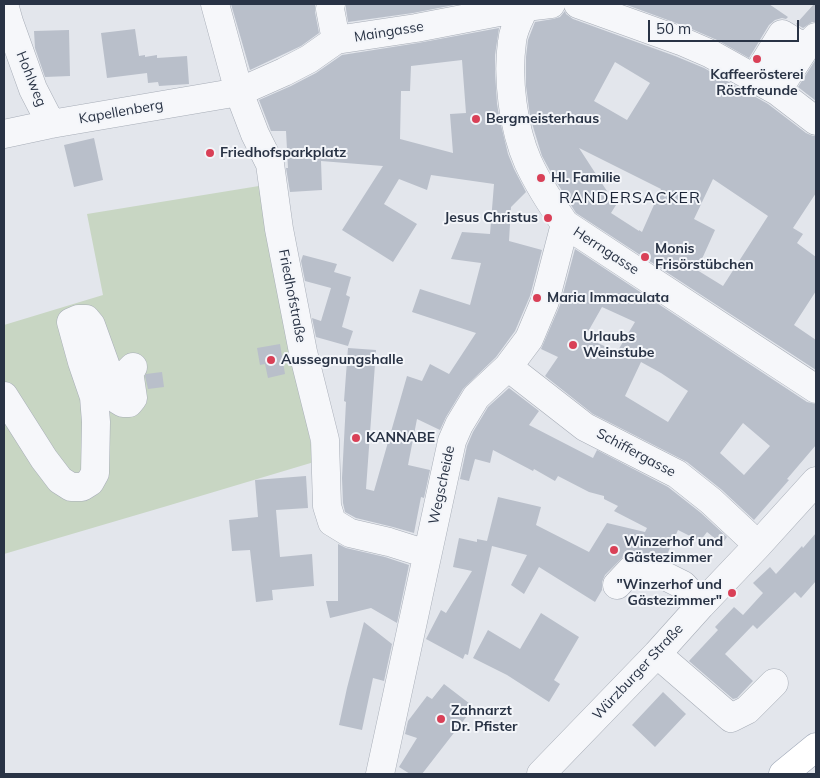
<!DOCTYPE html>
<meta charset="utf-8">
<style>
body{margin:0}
#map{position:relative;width:820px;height:778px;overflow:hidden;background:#e3e6ec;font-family:Mulish,sans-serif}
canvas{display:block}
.frame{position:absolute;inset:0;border:5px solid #293345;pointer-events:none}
.scale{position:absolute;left:648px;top:20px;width:151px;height:22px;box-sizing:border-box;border:2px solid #293345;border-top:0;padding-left:6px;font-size:15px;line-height:18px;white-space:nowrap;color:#293345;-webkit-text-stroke:4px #f3f5f9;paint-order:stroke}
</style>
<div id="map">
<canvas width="820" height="778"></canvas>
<div class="frame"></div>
<div class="scale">50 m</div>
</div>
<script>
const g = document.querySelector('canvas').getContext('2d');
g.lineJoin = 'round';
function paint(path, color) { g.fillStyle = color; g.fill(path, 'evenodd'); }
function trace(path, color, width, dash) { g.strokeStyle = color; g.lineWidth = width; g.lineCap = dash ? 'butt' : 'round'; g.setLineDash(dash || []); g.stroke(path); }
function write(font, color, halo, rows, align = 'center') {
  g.font = font + ' Mulish,sans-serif'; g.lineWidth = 4; g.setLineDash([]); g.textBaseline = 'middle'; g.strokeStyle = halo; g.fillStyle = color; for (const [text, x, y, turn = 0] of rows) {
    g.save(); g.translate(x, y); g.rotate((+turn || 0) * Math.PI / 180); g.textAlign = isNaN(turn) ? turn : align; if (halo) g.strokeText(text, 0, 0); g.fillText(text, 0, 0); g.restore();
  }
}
paint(new Path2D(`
 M265,185L314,462L167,506L4,554V325L103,295L87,214Z`), '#c8d6c3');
paint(new Path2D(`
 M231,4H315V12L319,33L301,46L250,70Z
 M346,4H459L413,13L348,22L346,9Z
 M624,4H769L788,17L786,19L782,18L775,20L769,25L749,58L717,40L687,27Z
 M814,4H816V22H812L803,28L796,24Z
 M565,11L566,14L573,19L675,56L704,68L768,104L806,133L813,136H816V193L793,228L803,234L797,243L816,257V291L794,325L816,340V370L576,213L554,178L542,156L534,130L530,116L526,86V57L528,40L535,22L553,19L560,17ZM615,62L650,83L627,120L594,101ZM579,148L661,189L642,232L639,230V231L611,213L616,205ZM713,179L768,216L723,286L697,270L715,230L694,219Z
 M499,28L495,55V72L497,104L500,121L508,154L514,169L526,192L511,207L509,241L542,250L530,296L515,331L496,357L463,389L446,417L440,430L417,419L408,465L430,470L424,498L421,497L414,533L393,527L356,518L345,512L343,503L342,478L346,402L344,401L348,348L376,350L366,489L374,491L407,376L422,381L430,364L449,374L476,333L412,312L420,289L470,305L481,263L451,259L462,232L490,234L494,184L431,175L427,190L399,179L384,204L417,224L393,262L342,230L383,166L321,161L322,190L290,192L286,168H288L286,131H271L259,100L291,86L316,73L342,55L418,43ZM462,60L466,113L450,114L453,153L400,139L401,91H410L411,66Z
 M135,29L139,56L145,55V57L157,55V58L187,56L189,84L159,86L158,82L148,83L147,73L107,78L101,33Z
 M69,30L70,76L45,77L35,48L34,31Z
 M816,59V101L798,87Z
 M94,138L103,180L74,187L64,145Z
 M575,249L807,402L816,404V445L787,479L789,480L754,520L722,490L687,462L593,414L545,376L558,357L541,349L560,305ZM602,307L635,322L617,352L585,337ZM641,362L661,373L688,391L668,422L625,396ZM743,423L770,446L744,475L720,453Z
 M303,255L337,264L334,272L351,277L346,295L350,297L342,327L353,331L348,346L316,337L312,318L321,321L331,288L305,281L301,261Z
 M280,344L285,374L268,378L265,364L260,365L257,348Z
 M162,372L164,387L148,389L145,376L146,374Z
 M509,388L539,411L529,425L593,458L597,450L668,487L701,513L727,537L722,544L707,532L700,541L678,530L665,559L656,555L637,554L627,550L623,557L605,575L602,582V590L595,602L539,567L524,594L511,585L527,555L492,546L468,655L465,654L463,659L426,639L441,610L446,613L472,571L453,567L459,538L477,542V539L487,541L498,497L541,507L536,525L589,552L607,523L645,532L647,528L614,511L618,506L604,499V496L589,492L558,476L555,481L534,469L533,471L493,450L490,463L475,459L469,481L460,479L467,446L473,432L488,407Z
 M306,476L308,508L276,510L280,557L312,554L314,586L272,590L273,600L256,602L250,550L232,551L229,520L258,517L255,480Z
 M816,533V581L801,598L795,592L757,629L753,625L725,654L753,681L737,698L733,699L689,661L718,630L715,627L734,607L743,615L763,593L753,583L770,567L776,574L802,546L803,548Z
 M338,544L346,548L385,557L409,565L397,623L371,608L330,618L326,601H338Z
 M541,613L579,637L554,680L560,684L549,702L507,675L473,658L488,630L520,649Z
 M364,622L392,644L384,681L373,678L362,730L339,725L347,688Z
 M444,684L474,707L422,774H410L399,767L417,738L405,734L408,721L427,696L432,699Z
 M663,692L686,714L655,747L632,725Z`), '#b9bfca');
const minor = new Path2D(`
 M4,4L9,22L33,89L51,124
 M215,4L239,92L255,134L270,164L279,229L303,352L325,440L327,506L332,522L350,533L389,542L427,554
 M331,4L330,9L336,40
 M578,4L681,41L711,54L777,91L816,121
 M525,7C520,18 513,29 512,42C507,78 513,128 528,162C538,184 551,204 565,224L816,389
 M755,78L782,34L805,48
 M777,91L805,48L816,37
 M4,134L51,124L239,92L284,72L309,59L336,40L416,28L525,7L551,4
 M508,367L585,427L677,474L711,501L758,545
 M4,396L44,459L60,480L71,487H82L90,482L95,473L96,422L94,397L82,362L71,322L78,319H86L91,325L118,400L123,403H129L133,398L129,371L133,367
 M617,585L632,569L655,571L683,585L701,605
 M657,654L731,718L747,710L774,683
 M380,774L452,441L459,425L476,397L508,367L529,339L545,301L565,224
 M541,774L657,654L701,605L758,545L816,481`);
const major = new Path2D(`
 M783,774L816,747`);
trace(minor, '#a7adb7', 29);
trace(major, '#a1aab9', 29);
trace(minor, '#f6f7fa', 28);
trace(major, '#fff', 28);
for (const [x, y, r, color] of [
 [757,59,5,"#d94057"],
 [476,119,5,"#d94057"],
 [210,153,5,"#d94057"],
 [541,178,5,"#d94057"],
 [548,218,5,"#d94057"],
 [645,257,5,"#d94057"],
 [537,298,5,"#d94057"],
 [573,345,5,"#d94057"],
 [271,360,5,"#d94057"],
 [356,438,5,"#d94057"],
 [614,550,5,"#d94057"],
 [732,593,5,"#d94057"],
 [441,719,5,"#d94057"]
]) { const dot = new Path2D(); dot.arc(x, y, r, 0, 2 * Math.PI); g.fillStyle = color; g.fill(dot); trace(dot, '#f3f5f9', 2); }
write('14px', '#293345', '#f3f5f9', [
 ["Maingasse",389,32,-9],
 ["Hohlweg",31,79,68],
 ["Kapellenberg",121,112,-10],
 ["Herrngasse",606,251,33],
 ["Friedhofstraße",292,296,79],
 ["Schiffergasse",636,453,28],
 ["Wegscheide",442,485,-78],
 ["Würzburger Straße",638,672,-47]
]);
write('bold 14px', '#293345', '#f3f5f9', [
 ["Kaffeerösterei",757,75,"center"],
 ["Röstfreunde",757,91,"center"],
 ["Bergmeisterhaus",486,119],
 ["Friedhofsparkplatz",220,153],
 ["Hl. Familie",551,178],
 ["Jesus Christus",538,218,"right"],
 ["Monis",655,249],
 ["Frisörstübchen",655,265],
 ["Maria Immaculata",547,298],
 ["Urlaubs",583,337],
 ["Weinstube",583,353],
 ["Aussegnungshalle",281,360],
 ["KANNABE",366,438],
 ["Winzerhof und",624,542],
 ["Gästezimmer",624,558],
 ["\"Winzerhof und",722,585,"right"],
 ["Gästezimmer\"",722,601,"right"],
 ["Zahnarzt",451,711],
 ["Dr. Pfister",451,727]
], 'left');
g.letterSpacing = '1px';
write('16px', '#1b2436', '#f3f5f9', [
 ["RANDERSACKER",630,198]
]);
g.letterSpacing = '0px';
</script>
